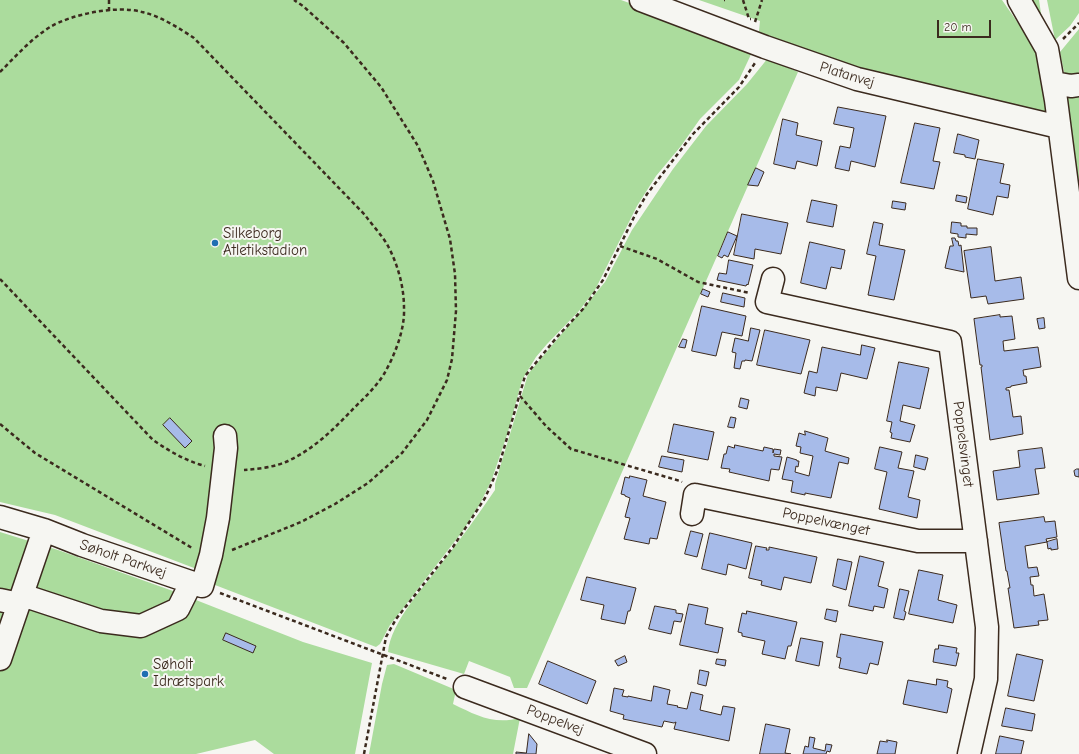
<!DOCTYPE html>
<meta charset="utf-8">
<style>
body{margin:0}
#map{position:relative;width:1079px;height:754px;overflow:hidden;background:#f6f6f2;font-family:"Comic Neue",sans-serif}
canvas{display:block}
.scale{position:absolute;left:937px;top:20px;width:54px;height:18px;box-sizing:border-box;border:2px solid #3b2a1e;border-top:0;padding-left:5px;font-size:12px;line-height:14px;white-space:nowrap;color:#3b2a1e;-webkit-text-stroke:3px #f6f6f2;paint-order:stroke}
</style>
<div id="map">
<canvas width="1079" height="754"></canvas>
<div class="scale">20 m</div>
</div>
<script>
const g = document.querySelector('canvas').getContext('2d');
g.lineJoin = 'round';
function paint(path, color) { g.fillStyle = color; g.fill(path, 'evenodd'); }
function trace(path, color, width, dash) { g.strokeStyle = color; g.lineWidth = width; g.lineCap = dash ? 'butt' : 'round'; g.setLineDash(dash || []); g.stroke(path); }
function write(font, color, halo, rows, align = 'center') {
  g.font = font + ' "Comic Neue",sans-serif'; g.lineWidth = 4; g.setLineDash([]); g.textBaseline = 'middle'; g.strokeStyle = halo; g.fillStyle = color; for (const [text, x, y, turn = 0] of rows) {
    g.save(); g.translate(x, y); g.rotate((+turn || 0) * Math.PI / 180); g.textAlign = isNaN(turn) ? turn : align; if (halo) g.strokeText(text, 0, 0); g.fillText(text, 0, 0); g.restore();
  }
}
paint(new Path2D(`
 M0,0H621L754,48L739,80L700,119L681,146L656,176L637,206L595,290L579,311L547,344L536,357L522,380L508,432L492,479L480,504L462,532L390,625L380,644L376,647L215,585V576L55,515L0,502Z
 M699,0H1002L1041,56L1048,109L1043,113L870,72L762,38L759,31L760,21Z
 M1031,0H1039L1042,20Z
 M1047,0H1079V13L1070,26L1055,40Z
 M1079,29V80L1066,81L1060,52Z
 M768,58L798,72L527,688H514L510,677L469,661L464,674L388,652C391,622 423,588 441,564C460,540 478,515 495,490V484L528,374L605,282L632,230L673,169L706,126L747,84Z
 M1079,88V189L1071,136L1067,93Z
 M0,532L58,550L173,591L303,642L372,663L355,754H274L255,740L196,754H0Z
 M394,664L456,690L453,704C476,715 493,725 520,718L513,754H369L382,684L387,665Z`), '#abdc9d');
const building = new Path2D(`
 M838,107L886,116L875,167L851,161L849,171L835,168L840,146L850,148L854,128L834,124Z
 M783,119L798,123L796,135L822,141L817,166L797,161L795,169L774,164Z
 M915,123L940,128L933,161L940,162L934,189L901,183Z
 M958,134L979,140L975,159L965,157V155L954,153Z
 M978,159L1004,164L1000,183L1010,185L1008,198L997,196L993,215L968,209Z
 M756,168L764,172L758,186L748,185Z
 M957,195L967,197L966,203L956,201Z
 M812,200L837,205L833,227L807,222Z
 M893,201L906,203L905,210L892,208Z
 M742,214L788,223L781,254L755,249L754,259L734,255Z
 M874,222L883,224L879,245L905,250L894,300L868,295L876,256L867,254Z
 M952,222L961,223V226H967V228H977V235L966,234V238L958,237V234L951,233Z
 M728,232L737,236L728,257L724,255L722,258L718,256Z
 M952,238H955L956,241H958L959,246L961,245L964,272L945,268L950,246H953Z
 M810,242L845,250L841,269L831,267L826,289L801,283Z
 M991,247L995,281L1021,277L1024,299L988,304L986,296L971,298L964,251Z
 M729,260L753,265L748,285L747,284L746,286L717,280L719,273L726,274Z
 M703,289L710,292L708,297L701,294Z
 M723,293L745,298L744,307L721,302Z
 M702,306L746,316L742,336L722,332L716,356L692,351Z
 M1000,315V317L1012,316L1015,339L1003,341L1004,351L1038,347L1041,367L1023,370L1024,376H1026L1027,383L1011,386V387L1006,388V390H1009L1013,417L1021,416L1023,434L990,440L981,367H982V365H980L974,319Z
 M1044,318L1045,328L1039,329L1037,319Z
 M751,328L760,330L752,361L745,360V361H742L740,369L734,368L736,353L732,352L735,338L748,341Z
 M765,330L810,340L801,374L757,365Z
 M683,339L687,340L685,348L679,347Z
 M862,345L875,348L867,379L841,373L837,391L816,387L815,396L804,393L809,371L817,373L822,347L860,355Z
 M899,362L929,368L920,409L903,405L900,421L915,425L910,442L891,438L892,433L890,432L892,422L887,421Z
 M741,398L749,400L747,409L739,407Z
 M731,417L736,418L734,428L728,427Z
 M170,418L192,441L185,448L163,425Z
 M674,424L714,432L708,460L668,452Z
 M805,431L828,438L825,451L849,458L848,464L839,462L831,498L805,493V495L791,492L793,481L782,479L787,457L797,460V461H799L798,467L796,466L795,472L809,476L813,456L800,453L801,447L796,446L799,433L805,435Z
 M735,445L763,451L764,447L773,449V453L774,449L781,450L780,455L774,454V456L782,457L779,470L771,469L769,481L729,472L730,469L721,468L724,454H726L728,446L734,448Z
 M880,447L902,452L898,468L914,471L908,497L920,500L917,518L879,509L887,472L875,469Z
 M1042,448L1045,468L1035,469L1039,494L997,500L993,471L1020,467L1018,451Z
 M916,455L928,458L925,470L914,467Z
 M662,456L684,460L682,472L659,467Z
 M1077,469H1079V477L1075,476L1074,471Z
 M630,476L647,480L643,496L666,502L657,539L650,538L649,544L624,539L630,518L625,517L630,498L625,496V495L621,494L625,477L629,478Z
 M1044,517L1045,522L1055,521L1057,537L1046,539L1047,542L1025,546L1028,568L1037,567L1039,576L1030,577L1031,585H1033L1034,596L1044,594L1048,620L1038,621L1039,625L1014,628L1008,588H1010L1007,571H1006L999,523Z
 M691,531L703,534L697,557L685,554Z
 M710,533L752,543L746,569L728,564L726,575L702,569Z
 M1057,539L1058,549L1051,550V548L1048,549L1047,542Z
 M756,546L767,548L766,550H769V547L817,557L811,583L784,577L781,590L761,585L762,581L749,578Z
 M860,556L884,562L878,586L888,589L884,608L874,606L873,611L849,606Z
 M838,559L852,562L846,590L833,586Z
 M919,570L943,575L938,600L957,605L953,623L909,614Z
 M587,577L636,588L630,611H628L625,624L601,619L604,605L581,600Z
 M900,589L909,591L904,611L906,612L904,620L894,618Z
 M689,604L708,608L705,624L723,628L718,653L680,645Z
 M655,606L676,610V613L683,614L681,622L674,621L671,634L649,629Z
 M827,609L838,611L836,622L825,619Z
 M747,611L797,622L791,646H788L785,659L762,654L765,641L742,636V633L738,632L742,613L746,614Z
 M226,633L256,646L253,653L223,640Z
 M841,634L883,642L878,665L870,663L867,674L839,668L841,658L837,657Z
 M801,638L823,642L819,666L796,661Z
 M939,645L957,648L956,653H959L956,666L933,662L935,649H938Z
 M1017,654L1043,660L1034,701L1008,696Z
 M625,656L627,662L618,666L615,661Z
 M717,659L726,660L725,666L716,664Z
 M548,661L596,681L587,704L539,684Z
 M700,670L709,672L706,686L698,684Z
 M937,679L948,681L947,687L952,689L947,713L903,704L908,680L936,685Z
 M654,686L670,690L667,704L678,706L677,707L687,709L691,692L703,695L700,710L721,715L723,706L735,708L729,741L674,729L676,722L674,723L664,721L662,727L623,719L624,715L610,711L614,688L624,690L622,696L628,697V696L651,701Z
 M1006,708L1035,714L1032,731L1002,726Z
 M766,724L790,729L785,753L791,754H760Z
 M529,734L537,744L536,754H516V752L526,753Z
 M1000,736L1024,741L1021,754H996Z
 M810,737L815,738L813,748L825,751L826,744L832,745L830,752L827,751L826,754H803L805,746L808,747Z
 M887,740L897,742L895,754H877L880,741L887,742Z`);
paint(building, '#a7bbe9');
trace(building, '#3b2a1e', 1);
const minor = new Path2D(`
 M641,0L765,47L857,79L1059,127
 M1019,0L1047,49L1056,100L1079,278
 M1054,83L1071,86L1079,85
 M773,279L767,302L950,342L987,627L986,679L969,754
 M692,514L695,495L918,541H976
 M0,517L44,530L82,545L202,586L211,555L218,518L226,448L225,436
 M22,595L101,621L141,626L178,609L191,583
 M0,600L19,604
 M0,659L44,530
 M465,687L645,754`);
trace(minor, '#3b2a1e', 25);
trace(new Path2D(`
 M109,0V11
 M724,0H725
 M743,0L749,19H751
 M755,22L762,0
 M1063,39L1079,23
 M0,72C16,56 31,39 50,27C72,14 117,5 142,12C160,16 179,28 194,38L365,215C372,225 382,235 388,246C398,265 404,287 404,308C405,329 395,355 384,374C376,387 365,397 354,408C335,428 314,449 288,461C275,467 258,469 244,470
 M620,246L657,259L698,282L750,293
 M0,279L153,440C169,451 186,461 205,466
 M520,396L546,426L571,449L680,481L682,482
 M0,424L35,453L192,548
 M232,550L301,522L335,504L368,483L402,453L427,420L447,380L452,359L456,311L455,274L450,239L433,181L418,146L381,87L344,43L303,6L294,0
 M220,593L447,679
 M364,754L386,637L396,619L453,547L485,498L498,469L525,376L557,337L583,309L603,280L636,213L647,194L693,134L739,87L755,63`), '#3b2a1e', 2.5, [4, 3]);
trace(minor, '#f6f6f2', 22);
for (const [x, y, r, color] of [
 [215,243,4,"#1f6fb2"],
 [145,674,4,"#1f6fb2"]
]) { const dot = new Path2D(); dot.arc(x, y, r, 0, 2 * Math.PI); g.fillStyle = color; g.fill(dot); trace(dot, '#f6f6f2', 1.5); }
write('15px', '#3b2a1e', '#f6f6f2', [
 ["Platanvej",847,75,17],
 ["Poppelsvinget",963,444,83],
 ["Poppelvænget",826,522,12],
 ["Søholt Parkvej",123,559,19],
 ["Poppelvej",555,720,21]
]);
write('15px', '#3b2a1e', '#f6f6f2', [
 ["Silkeborg",223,234],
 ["Atletikstadion",223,251],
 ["Søholt",153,665],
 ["Idrætspark",153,682]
], 'left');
</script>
